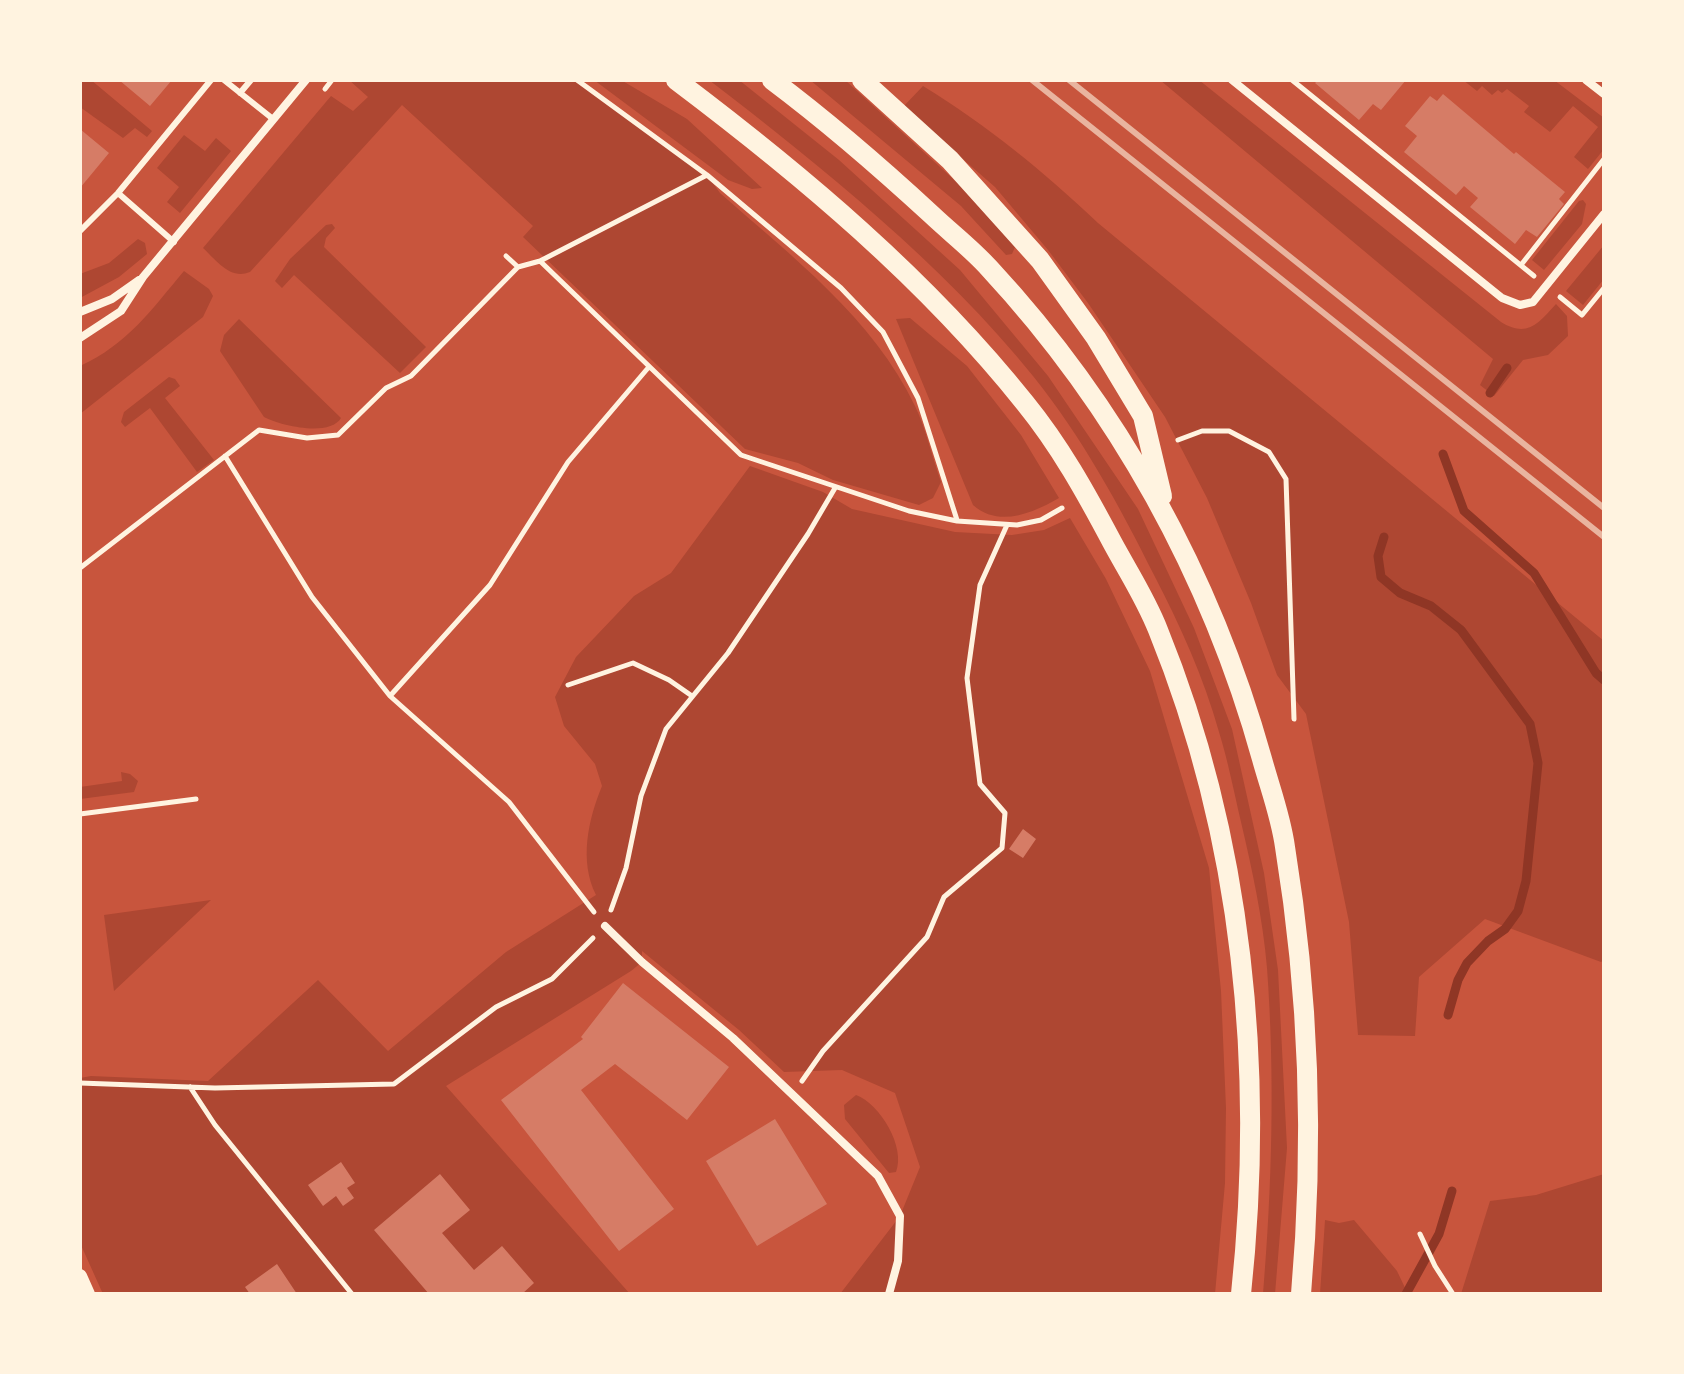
<!DOCTYPE html>
<style>
body{margin:0}
#map{position:relative;width:1684px;height:1374px;overflow:hidden;background:#c8553d;font-family:"Libre Baskerville",serif}
canvas{display:block}
.frame{position:absolute;inset:0;border:82px solid #fff3e0;pointer-events:none}
</style>
<div id="map">
<canvas width="1684" height="1374"></canvas>
<div class="frame"></div>
</div>
<script>
const g = document.querySelector('canvas').getContext('2d');
g.lineJoin = 'round';
function paint(path, color) { g.fillStyle = color; g.fill(path, 'evenodd'); }
function trace(path, color, width, dash) { g.strokeStyle = color; g.lineWidth = width; g.lineCap = dash ? 'butt' : 'round'; g.setLineDash(dash || []); g.stroke(path); }
paint(new Path2D(`
 M80,80H91L152,131L147,137L135,128L123,138L80,107Z
 M349,80H573L707,175L720,193C791,256 873,318 915,406C926,429 932,457 941,482L933,498L919,505L833,480L798,463L745,449L523,237L533,226L402,105L250,272C230,280 217,261 203,248L331,96L353,111L368,97Z
 M594,80H621L687,119L762,188L752,189L728,180Z
 M709,80H739L839,160L960,270L1048,376L1138,509L1194,628L1232,729L1264,873L1278,970L1287,1148L1275,1294H1263C1272,1187 1275,1076 1267,968C1263,919 1252,869 1241,822C1234,792 1228,761 1219,732C1204,678 1180,625 1154,575C1119,505 1082,437 1033,376C944,265 821,166 709,80Z
 M810,80H845L964,189L1015,247L1012,254L1006,255L961,206Z
 M1160,80H1199L1501,322C1527,338 1538,324 1556,304L1567,316L1568,336L1548,355L1523,360L1494,396L1480,385L1493,359Z
 M1463,80H1554L1604,118V149L1588,169L1574,157L1598,127L1573,106L1550,132L1524,112L1529,106L1507,89L1502,93L1498,90L1492,95L1482,86L1477,91Z
 M923,86C988,126 1043,171 1098,223L1604,641V960L1601,962L1485,919L1419,977L1415,1036L1358,1035L1349,922L1306,714L1277,675L1251,603L1207,498L1165,417L1088,303L1048,250L995,187L903,107Z
 M184,135L205,151L216,138L231,151L180,213L167,202L179,187L157,168Z
 M1583,200L1586,204L1582,224L1544,270L1532,260L1579,201Z
 M332,224L335,228L326,238L324,247L426,347L400,373L294,275L282,288L275,281L290,259L326,225Z
 M138,239L145,243L147,254L119,277L80,298V274L109,263Z
 M1604,245V279L1583,305L1566,291Z
 M184,271L209,289L213,296L203,317L80,414V366C128,344 151,310 184,271Z
 M910,318L967,366L1021,435L1059,498C1033,513 999,528 973,505L896,319Z
 M239,319L341,418C330,437 281,426 264,417L220,351L224,335Z
 M169,377L175,379L180,386L165,398L214,460L197,472L150,408L125,427L121,422L124,412Z
 M750,466L823,492L852,509L955,532L1012,535L1044,530L1070,518L1106,579L1150,671L1209,868L1221,991L1226,1108L1225,1183L1215,1294H840L900,1216L920,1167L895,1093L842,1070L784,1072L739,1030L642,951V962L631,971L446,1086L630,1294H103L80,1243V1078L91,1076L208,1081L318,980L388,1051L506,952L596,895C579,861 588,820 602,786L595,764L564,726L555,697L576,657L634,596L671,573Z
 M121,772L130,774L138,781L134,792L80,799V787L122,781Z
 M211,900L114,991L104,915Z
 M856,1095C880,1104 906,1147 896,1172L889,1173L845,1119L844,1105Z
 M1604,1174V1294H1461L1490,1201L1536,1195Z
 M1325,1220L1339,1223L1354,1220L1397,1271L1408,1294H1320Z`), '#ae4732');
trace(new Path2D(`
 M1490,393L1507,368
 M1443,454L1464,511L1534,573L1596,673L1604,680
 M1384,537L1378,556L1381,577L1400,593L1431,606L1461,630L1530,724L1538,763L1526,881L1518,911L1505,929L1488,941L1467,963L1458,980L1448,1015
 M1406,1294L1439,1234L1452,1191`), '#8f3625', 9);
paint(new Path2D(`
 M119,80H172L150,106Z
 M1318,80H1406L1381,110L1373,104L1359,120L1315,83Z
 M1443,94L1514,154L1516,152L1565,192L1559,199L1564,204L1537,237L1526,230L1515,244L1470,207L1478,198L1464,186L1456,195L1404,152L1417,136L1405,126L1430,96L1437,101Z
 M80,129L109,153L80,188Z
 M1023,829L1036,839L1023,858L1009,849Z
 M623,983L729,1067L687,1120L615,1064L581,1090L674,1209L619,1251L501,1100L583,1039L581,1037Z
 M775,1119L827,1204L757,1246L706,1161Z
 M341,1162L355,1183L347,1188L354,1198L343,1206L336,1196L323,1206L308,1185Z
 M440,1174L470,1210L442,1233L474,1270L502,1246L534,1283L522,1294H429L374,1230Z
 M277,1264L297,1294H250L245,1287Z`), '#d67c66');
trace(new Path2D(`
 M577,80L707,175L841,288L883,332L918,398L957,520
 M1292,80L1534,276
 M325,89L332,80
 M506,256L518,267L540,261L741,455L909,511L957,521L1017,525L1041,520L1062,508
 M540,261L707,175
 M1521,265L1604,159
 M1560,297L1582,315L1604,288
 M1178,440L1202,431H1229L1269,452L1286,479L1294,719
 M225,456L312,597L390,696L509,802L594,912
 M80,568L259,430L307,438L338,435L386,388L411,376L518,267
 M568,685L633,663L669,680L692,696
 M390,696L490,585L568,462L648,368
 M80,814L196,799
 M611,910L626,868L641,796L666,729L728,653L808,534L835,488
 M802,1081L823,1051L927,937L944,897L1002,848L1005,813L980,784L967,678L980,585L1007,525
 M80,1083L215,1088L394,1084L496,1007L552,979L593,938
 M190,1087L215,1125L352,1294
 M1420,1234L1435,1266L1453,1294`), '#fff3e0', 5);
trace(new Path2D(`
 M224,80L273,119
 M240,93L251,80
 M118,193L174,242
 M80,231L118,193L211,80`), '#fff3e0', 6);
trace(new Path2D(`
 M1232,80L1502,298L1520,305L1533,302L1604,214
 M1586,80L1604,94
 M80,312L112,299L139,280
 M80,338L121,311L143,277L306,80
 M605,926L642,962L733,1038L878,1176L900,1216L898,1261L889,1294`), '#fff3e0', 8);
trace(new Path2D(`
 M80,1276L88,1294`), '#fff3e0', 14);
trace(new Path2D(`
 M676,80C802,175 926,279 1025,403C1060,446 1086,493 1112,542C1127,570 1146,599 1158,630C1243,839 1265,1070 1241,1294
 M772,80C828,122 881,168 932,215C951,233 972,249 989,268C1118,407 1211,576 1262,759C1270,788 1281,817 1285,847C1309,994 1314,1146 1301,1294
 M862,80L950,160L1040,260L1096,338L1143,416L1162,496`), '#fff3e0', 20);
trace(new Path2D(`
 M1032,80L1604,537
 M1069,80L1604,508`), '#e9b49f', 6);
</script>
